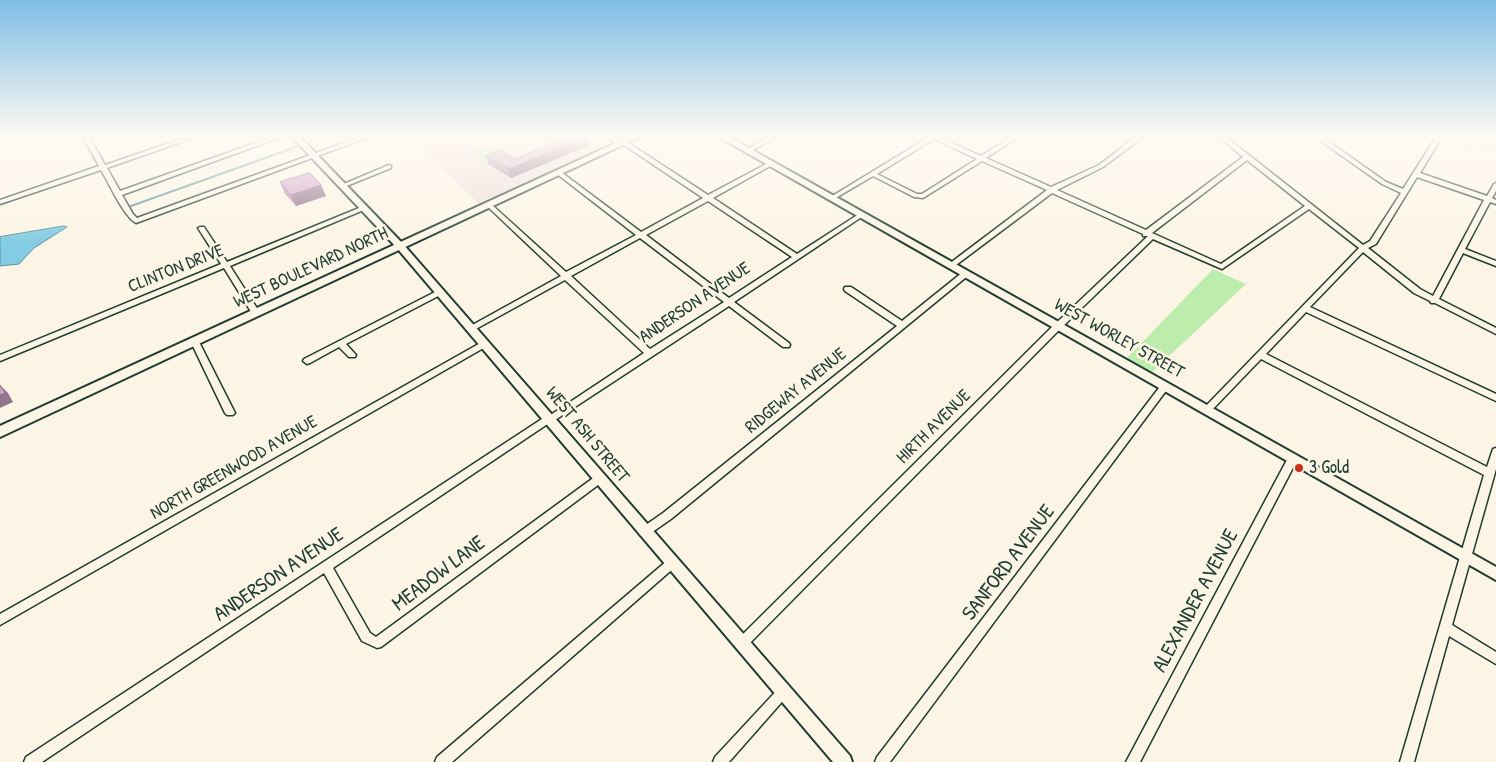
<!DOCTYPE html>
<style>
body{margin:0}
canvas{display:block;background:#fcf5e5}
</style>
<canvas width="1496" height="762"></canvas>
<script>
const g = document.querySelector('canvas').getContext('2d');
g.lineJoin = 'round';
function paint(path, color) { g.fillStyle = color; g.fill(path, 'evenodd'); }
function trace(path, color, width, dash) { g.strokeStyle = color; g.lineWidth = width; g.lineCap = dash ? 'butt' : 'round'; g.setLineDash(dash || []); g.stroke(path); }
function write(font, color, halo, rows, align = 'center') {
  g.font = font + ' "Patrick Hand",sans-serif'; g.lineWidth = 5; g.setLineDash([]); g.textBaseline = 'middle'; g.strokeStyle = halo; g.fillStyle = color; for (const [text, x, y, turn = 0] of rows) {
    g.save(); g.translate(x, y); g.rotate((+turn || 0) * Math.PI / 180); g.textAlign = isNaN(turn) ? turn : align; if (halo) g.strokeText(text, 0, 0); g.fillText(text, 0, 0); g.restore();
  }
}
paint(new Path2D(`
 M412,137H605L615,144L481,206Z
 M1429,137H1496V153L1475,147L1473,150Z`), '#efdedd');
paint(new Path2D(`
 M517,137H529L509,147L513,150L483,160L471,151C484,146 494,150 506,146L505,144Z
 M1213,269L1246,284L1151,373L1126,359Z`), '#bcedac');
const water = new Path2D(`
 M64,226L67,227L34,248L19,264L0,266V237Z`);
paint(water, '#83cce3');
trace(water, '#5b939d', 1);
trace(new Path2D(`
 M310,142L323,137
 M131,206L296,147`), '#5b939d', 2);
const minor = new Path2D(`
 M83,137H89L105,165L187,137H196L107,168L120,191L272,137H281L122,195L133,214L137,218L360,137H369L136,223C124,217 109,183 101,170L0,204V200L99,166Z
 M607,137C616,137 619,141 627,142L708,195L768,163H772V165L713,198L797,254L859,214H863V216L734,302L789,343L790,345L789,347H783L729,306L552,422L549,423L333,568L370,633L376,637L596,476L599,475L602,476L604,479L602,482L381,647L377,648L362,641L324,573L42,762H24L26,757L545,417L549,416L644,353L565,280L474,330L471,331L467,328L561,276L487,206V204H491L566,272L636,235L557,174V172H561L641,232L703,198L624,145H619ZM708,201L792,257L729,298L646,235ZM640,238L724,302L650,349L571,276Z
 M769,137H777L749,152L744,151Z
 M929,137H939L981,156L1011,137H1018L986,158L1051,187L1099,165L1136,137H1143L1103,167L1057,190L1146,230L1243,157L1219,137H1226L1363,245L1370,241L1401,193L1382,184L1315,137H1322L1386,182L1403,189L1436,137H1442L1420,173L1487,196L1494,184L1496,183V191L1492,198L1496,200V204L1490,202L1465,249L1496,261V266L1463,253L1439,299L1496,328V334L1435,303H1431L1430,301L1414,293L1363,252L1310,307L1496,394V401L1306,312L1266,354L1487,467L1493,449L1496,448V469L1452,625L1496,652V664L1449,636L1414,762H1400L1484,475L1261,359L1210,412H1204L1202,410L1359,248L1309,209L1222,269L1153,239L1058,331L746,647L742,648L738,647L736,643L738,639L1052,327L1148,236H1143V234L1052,193L952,268L948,266L949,264L1047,190L982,161L923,198L914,197L873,176L834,199L832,200L829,198ZM934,139L977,159L922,194H917L877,174ZM1247,160L1305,206L1221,264L1152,233ZM1417,177L1484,200L1433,296L1420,289L1368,248L1376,244Z
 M389,165L391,166V168L344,187H340L339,186Z
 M364,206L367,208L366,209L230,266L260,313L259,315H253L224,268L0,361V355L221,264L198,228L200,227H204L227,262Z
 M963,272H966L970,274L671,519L648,535L644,536L640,535L639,532L640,529L663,513L897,326L845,291L844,289L845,287H851L902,321Z
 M437,291H443L444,293L346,344L356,355L355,357H349L339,347L310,363L307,364L303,361L304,359Z
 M195,339L199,342L235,413L233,415H227L225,413L191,342Z
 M484,341L488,344L487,346L0,625V614Z
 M1165,383L1169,386L1168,388L890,762H875L877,757L1162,384Z
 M1293,454L1296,455L1298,458L1140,762H1126L1288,458L1290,455Z
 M672,558L676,560L677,563L676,566L452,762H435L437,757L668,560Z
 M784,685L788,687L790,691L788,695L729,762H713L715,757L780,687Z`);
const tertiary = new Path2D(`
 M292,137H300L403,244L850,756L852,762H833L397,248Z
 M719,137H729L1496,567V580Z`);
const secondary = new Path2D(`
 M629,137H640L0,437V426Z`);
trace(minor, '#1f3d34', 3);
trace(tertiary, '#1f3d34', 4);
trace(secondary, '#1f3d34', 4);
paint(minor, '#fcf5e5');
paint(tertiary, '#fcf5e5');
paint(secondary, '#fcf5e5');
paint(new Path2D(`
 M554,137H588L590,145L511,178L488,164L486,156L515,159L558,140Z
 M280,182L326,196L296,206L285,194Z`), '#b590af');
paint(new Path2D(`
 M587,137H588L590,145L511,178L509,169Z
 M321,185L326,196L296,206L291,195Z
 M0,385L8,393L13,402L0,408Z`), '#93758e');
const building = new Path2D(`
 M565,137H587L509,169L486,156L499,150L515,159Z
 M310,173L321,185L291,195L280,182Z
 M0,385L5,393L0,395Z`);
paint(building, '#d2a7cb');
trace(building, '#93758e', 1);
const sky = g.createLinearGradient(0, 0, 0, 244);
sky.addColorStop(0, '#7fbee6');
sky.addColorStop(0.56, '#fefaf3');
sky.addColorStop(1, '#fefaf300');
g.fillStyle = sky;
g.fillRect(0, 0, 1496, 244);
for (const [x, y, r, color] of [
 [1299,468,5,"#c8321e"]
]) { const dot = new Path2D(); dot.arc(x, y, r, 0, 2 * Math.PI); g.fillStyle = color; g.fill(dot); trace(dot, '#fcf5e5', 2); }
write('18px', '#1f3d34', '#fcf5e5', [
 ["WEST BOULEVARD NORTH",311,268,-25],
 ["CLINTON DRIVE",176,269,-22],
 ["ANDERSON AVENUE",695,303,-34],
 ["WEST WORLEY STREET",1119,339,29],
 ["RIDGEWAY AVENUE",796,391,-39],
 ["HIRTH AVENUE",934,427,-45],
 ["WEST ASH STREET",587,435,50],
 ["NORTH GREENWOOD AVENUE",234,468,-30]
]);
write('18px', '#1f3d34', '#fcf5e5', [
 ["3 Gold",1309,468]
], 'left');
write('21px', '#1f3d34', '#fcf5e5', [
 ["SANFORD AVENUE",1009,563,-53],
 ["MEADOW LANE",439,574,-37],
 ["ANDERSON AVENUE",279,575,-34],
 ["ALEXANDER AVENUE",1196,601,-62]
]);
</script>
